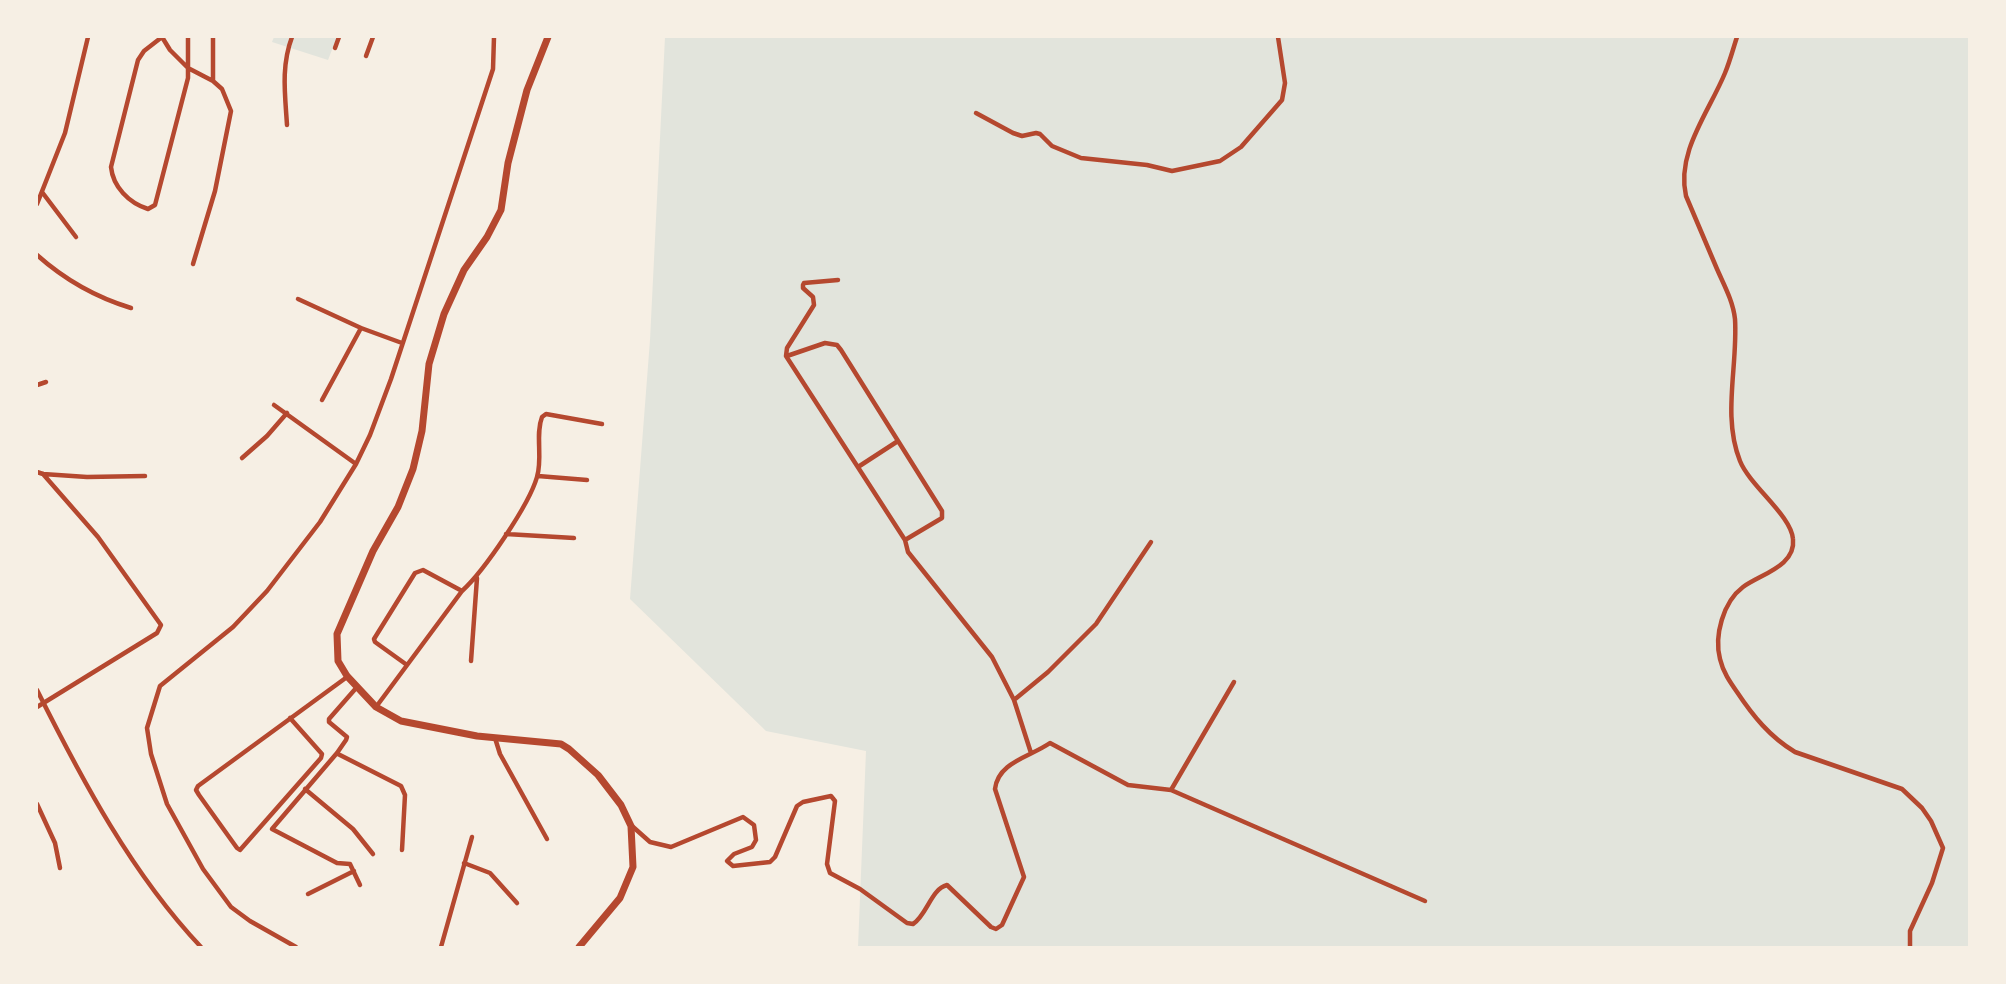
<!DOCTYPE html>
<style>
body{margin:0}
#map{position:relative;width:2006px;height:984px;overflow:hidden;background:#f6efe4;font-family:"Roboto Serif",serif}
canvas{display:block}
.frame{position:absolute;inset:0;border:38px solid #f6efe4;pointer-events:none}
</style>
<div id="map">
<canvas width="2006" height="984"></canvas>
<div class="frame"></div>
</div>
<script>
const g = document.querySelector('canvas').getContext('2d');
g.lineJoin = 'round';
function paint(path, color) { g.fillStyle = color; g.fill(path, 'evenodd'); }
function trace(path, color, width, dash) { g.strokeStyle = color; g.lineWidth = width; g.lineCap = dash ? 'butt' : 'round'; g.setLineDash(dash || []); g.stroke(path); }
paint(new Path2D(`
 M274,37H337L328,60L272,42Z
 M665,37H1969V947H858L866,751L766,731L630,599L650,340Z`), '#e2e4dc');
trace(new Path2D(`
 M188,37V78L155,205L148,209C129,203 113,187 111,167L138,60L144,51L162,37L170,50L188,68L213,81L222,89L231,111L215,191L193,264
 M213,37V81
 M1737,37C1733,49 1730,61 1725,73C1709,112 1676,152 1686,196C1696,220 1707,245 1717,269C1724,285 1733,301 1735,319C1738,366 1722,416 1740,461C1750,486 1791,515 1793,539C1796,566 1761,574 1743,587C1723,602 1714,636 1720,659C1723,672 1730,682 1737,692C1753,716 1770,737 1795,752L1902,789L1922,808L1931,821L1943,848L1932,883L1910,931V947
 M335,48L339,37
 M366,56L373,37
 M976,113L1013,133L1022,136L1036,133L1040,134L1052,146L1081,158L1147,165L1172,171L1220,161L1241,147L1282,100L1285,83L1278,37
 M287,125C285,94 281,66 292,37
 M42,192L76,237
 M37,204L65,133L88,37
 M37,255C65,280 95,297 131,308
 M838,280L804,283L803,285V288L813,297L814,305L787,348L786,356L905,540L908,552L992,657L1014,700L1031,753
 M298,299L361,328L402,343
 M787,356L825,343L837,345L841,350L942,511V518L905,540
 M37,385L46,382
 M322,400L361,328
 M274,405L356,464
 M242,458L267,436L287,413
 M858,467L898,441
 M37,472L43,474L87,477L145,476
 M538,476L587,480
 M506,534L574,538
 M471,661L477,578
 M407,665L375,642L374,639L415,573L423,570L462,591
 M357,687L329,719V722L347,737L346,740L337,753L272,829L337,863L350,864L360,885
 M37,690C82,780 132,874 201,947
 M1014,700L1048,672L1096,624L1151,542
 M37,707L157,633L161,625L98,537L43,474
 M376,707L462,591C484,571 529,505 537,477C543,458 535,435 542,417L546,414L602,424
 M290,718L322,754L321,758L240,850L237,848L199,795L196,790L198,786L347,677
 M495,738L500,754L547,839
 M338,754L401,786L405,795L402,850
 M305,789L353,829L373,854
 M1171,790L1234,682
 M37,804L55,843L60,868
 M632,826L650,842L671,847L743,817L754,825L756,840L752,847L734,854L727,861L733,866L770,862L775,857L797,806L803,802L831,796L835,801L827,864L830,873L860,889L907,923L913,924C927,915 931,889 947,885L991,927L996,929L1002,925L1024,877L995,789C998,762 1030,757 1050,743L1128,785L1171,790L1425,901
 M464,863L490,873L517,903
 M308,894L354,871
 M296,947L250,921L231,907L203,869L167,804L151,754L147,728L160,686L233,627L267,591L320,522L356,464L370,435L391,379L493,69L494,37
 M441,947L472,837`), '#b5482f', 4.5);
trace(new Path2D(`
 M548,37L527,90L508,163L501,210L487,237L464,270L444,314L429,364L422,431L413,469L398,507L373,551L337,634L338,661L347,676L376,707L401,721L477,736L561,744L569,749L598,775L621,805L631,826L633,867L620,898L579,947`), '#b5482f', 7);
</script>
